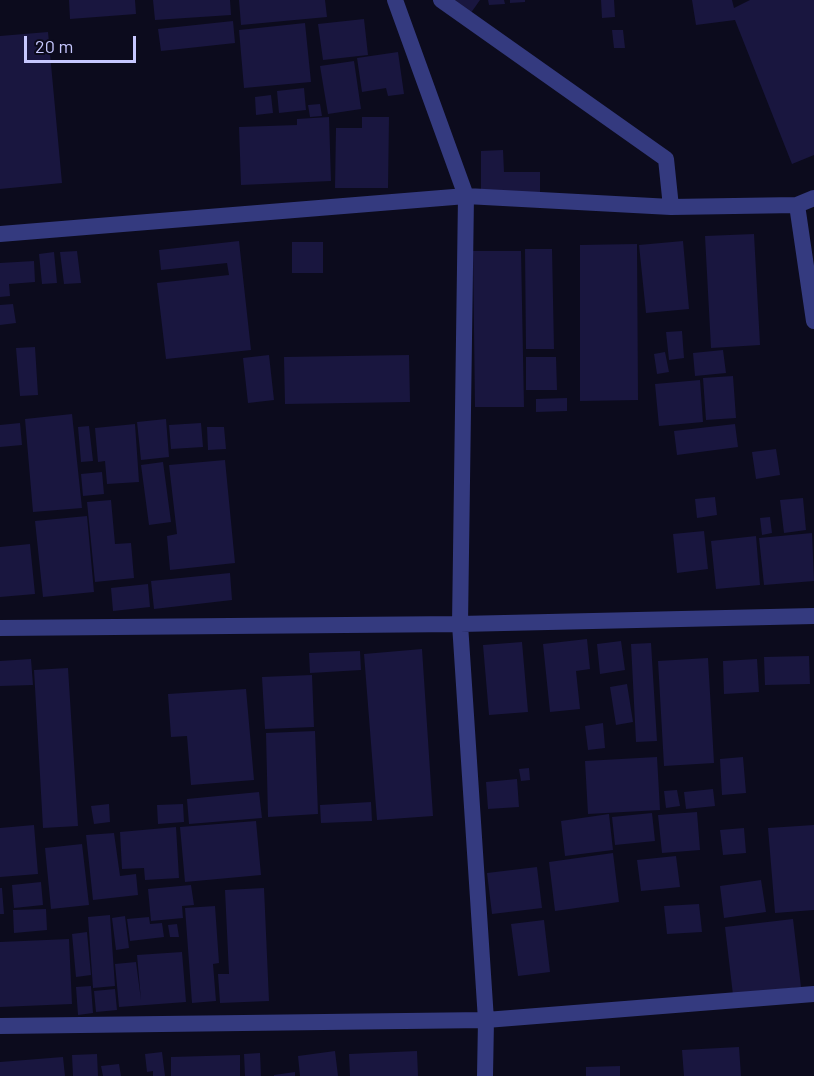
<!DOCTYPE html>
<style>
body{margin:0}
#map{position:relative;width:814px;height:1076px;overflow:hidden;background:#0c0b1d;font-family:Barlow,sans-serif}
canvas{display:block}
.scale{position:absolute;left:24px;top:36px;width:112px;height:27px;box-sizing:border-box;border:3px solid #c7c8ff;border-top:0;padding-left:8px;font-size:18px;line-height:21px;white-space:nowrap;color:#c7c8ff;-webkit-text-stroke:4px #0c0b1d;paint-order:stroke}
</style>
<div id="map">
<canvas width="814" height="1076"></canvas>
<div class="scale">20 m</div>
</div>
<script>
const g = document.querySelector('canvas').getContext('2d');
g.lineJoin = 'round';
function paint(path, color) { g.fillStyle = color; g.fill(path, 'evenodd'); }
function trace(path, color, width, dash) { g.strokeStyle = color; g.lineWidth = width; g.lineCap = dash ? 'butt' : 'round'; g.setLineDash(dash || []); g.stroke(path); }
paint(new Path2D(`
 M69,0H135L136,14L70,19Z
 M153,0H230L231,15L155,20Z
 M239,0H325L327,17L241,25Z
 M446,0H480L468,17Z
 M488,0H504L505,4L489,5Z
 M510,0H525V2L510,3Z
 M601,0H614L615,17L602,18Z
 M692,0H732L734,8L750,0H814V155L792,164L735,20L696,25Z
 M364,19L368,55L323,60L318,24Z
 M233,21L235,43L161,51L158,29Z
 M305,23L311,82L244,88L239,30Z
 M612,30H623L625,48H614Z
 M48,32L62,183L0,189V36Z
 M398,52L404,94L388,96L386,88L362,92L357,58Z
 M354,61L361,109L328,114L320,66Z
 M304,88L306,110L279,113L277,91Z
 M271,95L273,113L256,115L255,97Z
 M320,104L322,116L310,117L308,105Z
 M329,117L331,181L241,185L239,127L297,125V119Z
 M362,117H389L388,188H335L336,128H362Z
 M503,150L504,172H540V192H481V151Z
 M754,234L760,345L711,348L705,236Z
 M239,241L251,350L166,359L157,283L229,275L227,263L161,270L159,250Z
 M683,241L689,309L646,313L639,245Z
 M292,242H323V273H292Z
 M637,244L638,400L580,401V245Z
 M525,249H552L554,349H526Z
 M77,251L81,283L64,284L60,252Z
 M473,251H521L524,407H475Z
 M54,252L57,283L42,284L39,254Z
 M34,261L35,282L9,284L10,296L0,297V263Z
 M13,304L16,323L0,325V305Z
 M682,331L684,358L669,360L666,332Z
 M35,347L38,395L20,396L16,348Z
 M723,350L726,373L695,376L693,353Z
 M665,352L669,372L657,374L654,354Z
 M269,355L274,400L248,403L243,358Z
 M409,355L410,402L285,404L284,357Z
 M526,357H556L557,390H526Z
 M733,376L736,418L706,420L703,378Z
 M700,380L703,422L659,426L655,384Z
 M567,398V411L536,412V399Z
 M72,414L82,508L33,512L25,419Z
 M166,419L169,457L141,460L137,422Z
 M20,423L22,445L0,447V425Z
 M201,423L203,447L171,449L169,425Z
 M135,424L139,482L107,484L105,461L98,462L95,428Z
 M735,424L738,447L677,455L674,431Z
 M89,426L93,461L81,462L78,427Z
 M207,427H224L226,449L208,450Z
 M776,449L780,475L756,479L752,452Z
 M225,460L235,563L170,570L167,536L177,534L169,465Z
 M163,462L171,522L149,525L141,465Z
 M102,472L104,494L83,496L81,474Z
 M715,497L717,515L697,518L695,499Z
 M803,498L806,530L784,533L780,500Z
 M111,500L115,544L131,543L134,578L95,582L87,502Z
 M87,516L94,592L43,597L35,521Z
 M770,517L772,533L762,535L760,518Z
 M704,531L708,569L677,573L673,534Z
 M812,533L814,581L764,585L759,538Z
 M756,536L760,585L716,589L711,541Z
 M30,544L35,594L0,597V547Z
 M230,573L232,600L154,609L151,581Z
 M148,584L150,607L113,611L111,588Z
 M587,639L590,669L576,671L580,709L550,712L543,644Z
 M621,641L625,670L600,674L597,644Z
 M522,642L528,712L489,715L483,645Z
 M651,643L657,741L636,742L631,644Z
 M422,649L433,816L377,820L364,654Z
 M360,651L361,670L310,673L309,653Z
 M809,656L810,684L765,685L764,657Z
 M708,658L714,763L664,766L658,661Z
 M31,659L33,685L0,686V661Z
 M757,659L759,692L724,694L723,661Z
 M68,668L78,826L43,828L34,670Z
 M312,675L314,727L265,729L262,677Z
 M627,684L633,722L616,725L610,687Z
 M246,689L254,780L191,785L187,736L171,737L168,694Z
 M603,723L605,748L588,750L585,726Z
 M315,731L318,814L268,817L266,733Z
 M657,757L660,810L588,814L585,761Z
 M743,757L746,793L722,795L720,759Z
 M529,768L530,780L521,781L519,769Z
 M517,779L519,807L488,809L486,782Z
 M713,789L715,806L686,809L684,792Z
 M677,790L680,806L666,808L664,791Z
 M259,792L262,818L189,824L187,799Z
 M371,802L372,821L321,823L320,805Z
 M109,804L110,822L94,824L91,806Z
 M183,804L184,822L158,824L157,805Z
 M697,812L700,850L662,853L658,815Z
 M652,813L655,841L615,845L612,817Z
 M609,814L613,850L565,856L561,821Z
 M256,821L261,875L185,882L180,827Z
 M34,825L38,874L0,877V828Z
 M814,825V910L775,913L768,828Z
 M176,827L179,878L145,880L144,868L122,869L120,832Z
 M744,828L746,853L723,855L720,830Z
 M114,833L120,876L136,874L138,895L93,900L86,835Z
 M82,844L89,905L51,909L45,848Z
 M613,853L619,902L555,911L549,862Z
 M676,856L680,887L641,891L637,860Z
 M537,867L542,908L492,914L487,873Z
 M761,880L766,912L724,918L720,886Z
 M41,882L43,905L14,908L12,885Z
 M191,885L194,905L182,906L183,918L151,921L148,889Z
 M0,888H2L4,914H0Z
 M264,888L269,1001L220,1003L218,974H229L225,890Z
 M699,904L702,932L667,934L664,906Z
 M215,906L219,963L213,964L216,1001L192,1003L185,908Z
 M46,909L47,930L14,933L13,910Z
 M110,915L115,986L93,988L88,917Z
 M125,916L129,948L116,950L112,918Z
 M149,917L150,924L162,923L164,937L130,941L127,919Z
 M793,919L801,987L733,995L725,927Z
 M544,920L550,972L518,976L511,924Z
 M177,924L179,937H170L168,925Z
 M87,932L91,975L76,977L72,934Z
 M69,939L72,1004L0,1007V942Z
 M182,952L186,1002L119,1007L115,964L136,962L141,1000L137,955Z
 M91,986L93,1013L78,1015L76,987Z
 M115,989L117,1010L96,1012L94,991Z
 M739,1047L741,1076H684L682,1050Z
 M335,1051L338,1076H300L298,1056Z
 M417,1051L418,1076H350L349,1054Z
 M162,1052L165,1076H153V1071L147,1072L145,1054Z
 M260,1053L261,1076H245L244,1054Z
 M97,1054L98,1076H73L72,1055Z
 M240,1055V1076H171V1057Z
 M63,1057L65,1076H0V1062Z
 M119,1064L121,1076H103L101,1066Z
 M620,1066V1076H586V1067Z
 M295,1072V1076H274V1075Z`), '#19163f');
trace(new Path2D(`
 M395,0L466,196L460,624L486,1020L485,1076
 M441,0L666,159L671,207
 M797,205L814,321
 M0,234L466,196L671,207L797,205L814,198
 M0,628L460,624L814,616
 M0,1026L486,1020L814,994`), '#343a7f', 16);
</script>
